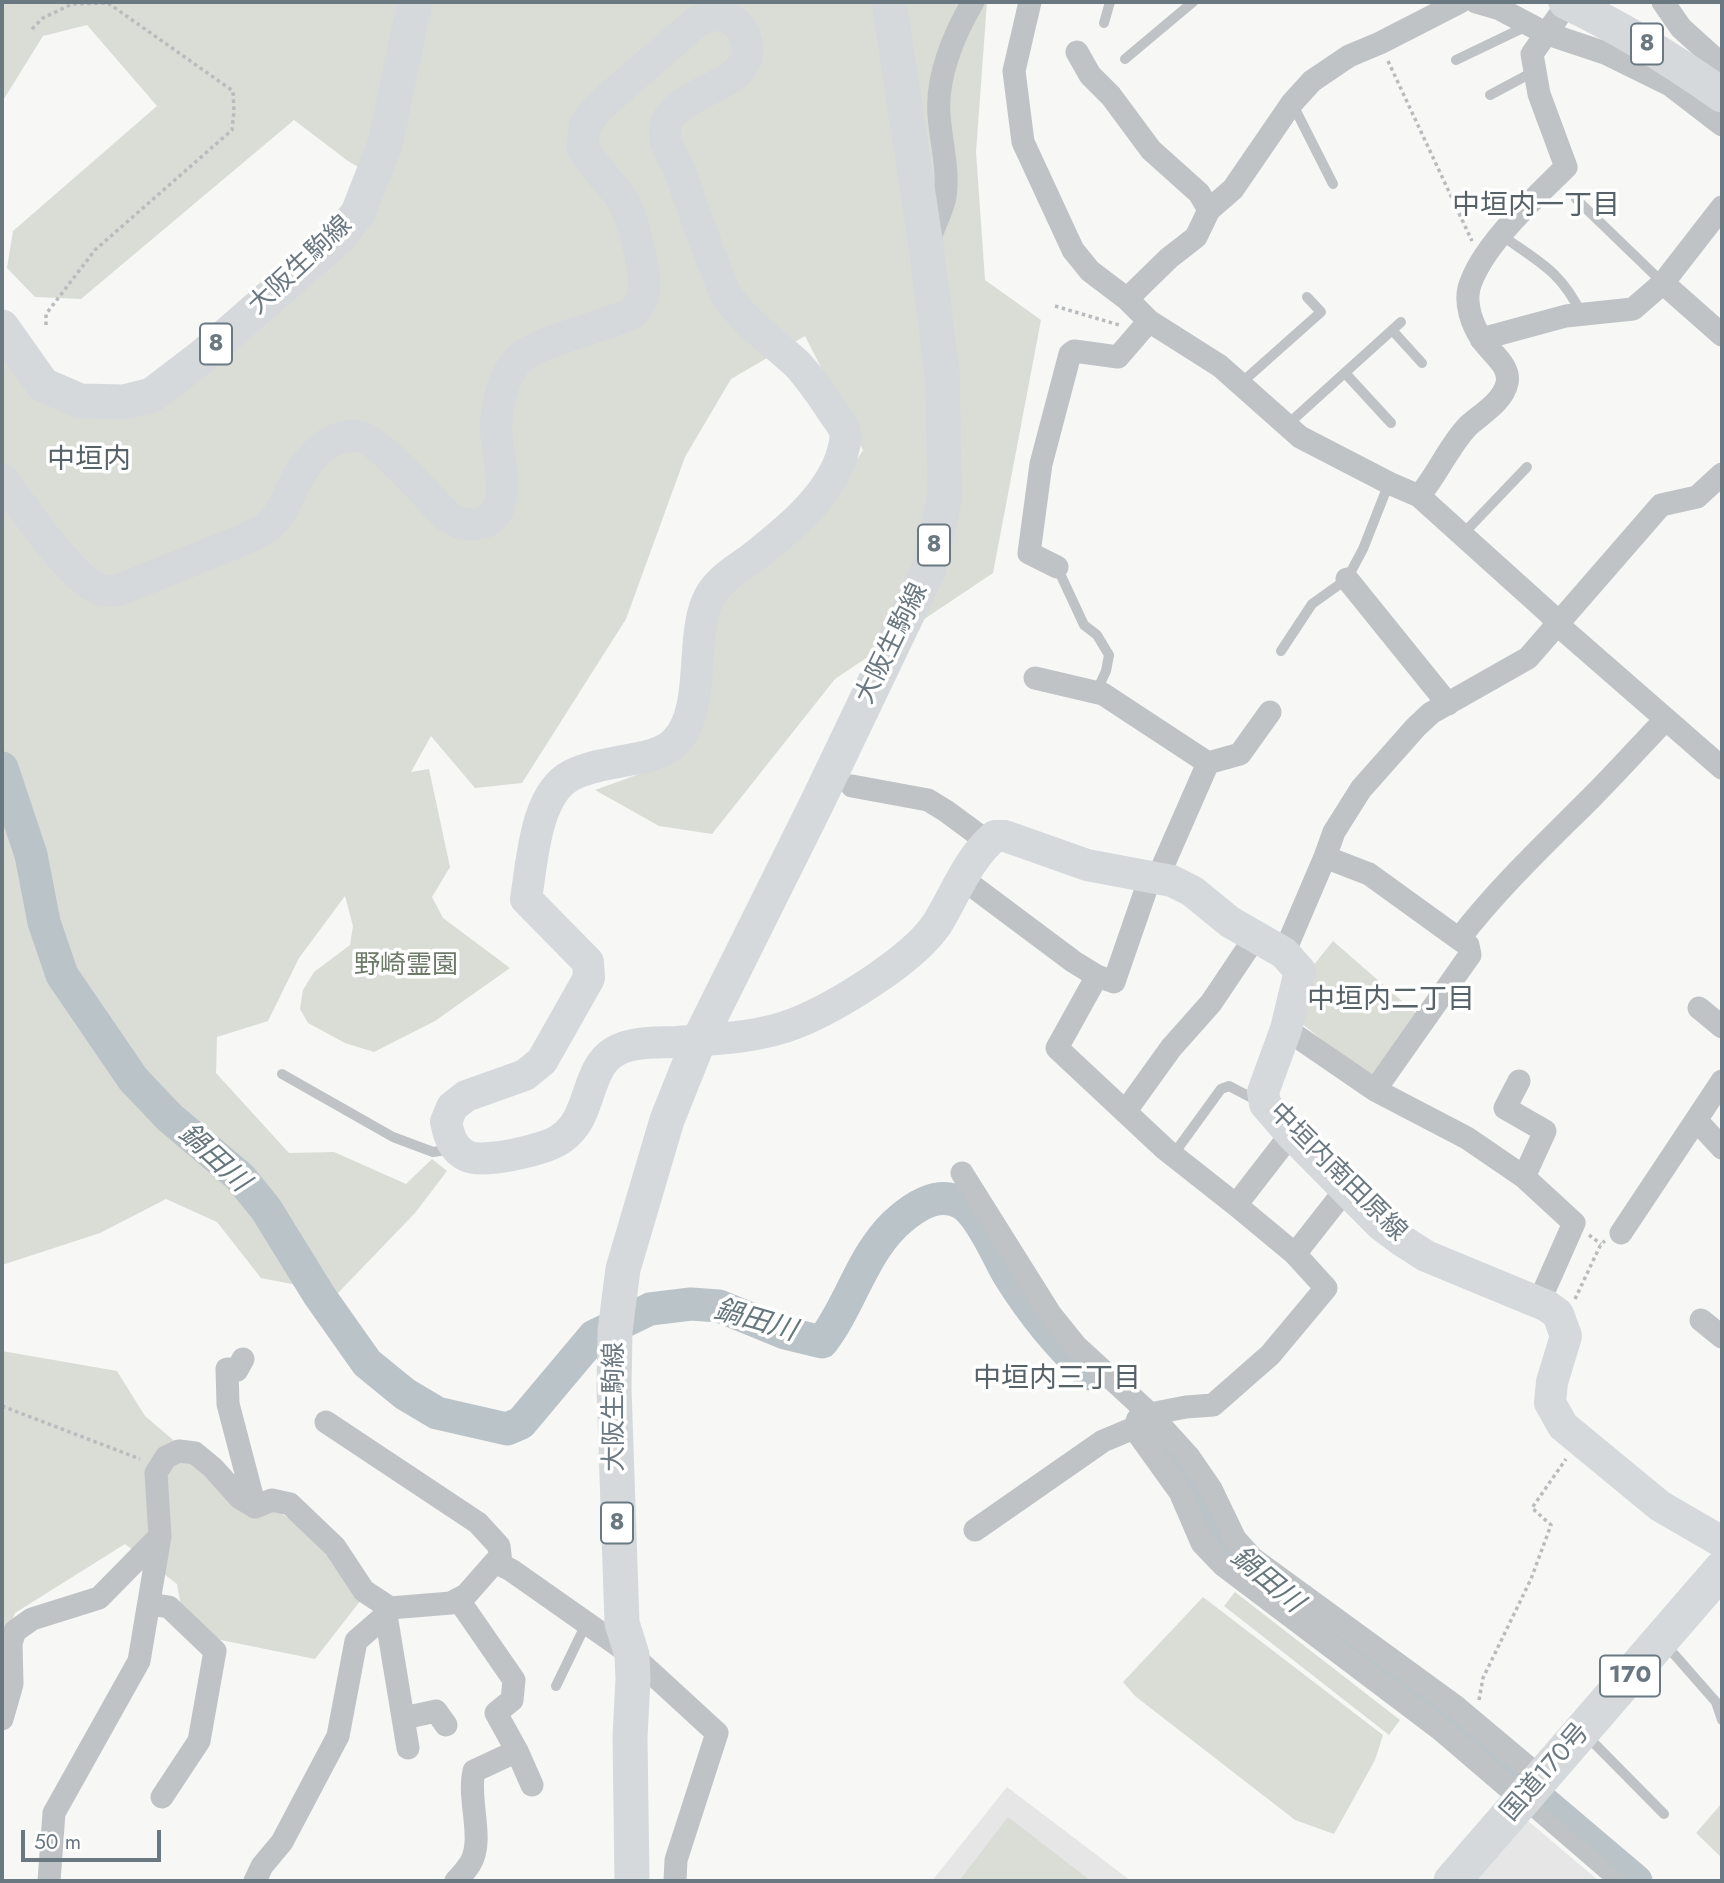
<!DOCTYPE html>
<meta charset="utf-8">
<style>
body{margin:0}
#map{position:relative;width:1724px;height:1883px;overflow:hidden;background:#f7f7f5;font-family:Jost,sans-serif}
canvas{display:block}
.frame{position:absolute;inset:0;border:4px solid #6a7882;pointer-events:none}
.scale{position:absolute;left:21px;top:1830px;width:140px;height:32px;box-sizing:border-box;border:4px solid #6a7882;border-top:0;padding-left:9px;font-size:21px;line-height:24px;white-space:nowrap;color:#6a7882;-webkit-text-stroke:5px #fff;paint-order:stroke}
</style>
<div id="map">
<canvas width="1724" height="1883"></canvas>
<div class="frame"></div>
<div class="scale">50 m</div>
</div>
<script>
const g = document.querySelector('canvas').getContext('2d');
g.lineJoin = 'round';
function paint(path, color) { g.fillStyle = color; g.fill(path, 'evenodd'); }
function trace(path, color, width, dash) { g.strokeStyle = color; g.lineWidth = width; g.lineCap = dash ? 'butt' : 'round'; g.setLineDash(dash || []); g.stroke(path); }
function write(font, color, halo, rows, align = 'center') {
  g.font = font + ' Jost,"Noto Sans JP",sans-serif'; g.lineWidth = 7; g.setLineDash([]); g.textBaseline = 'middle'; g.strokeStyle = halo; g.fillStyle = color; for (const [text, x, y, turn = 0] of rows) {
    g.save(); g.translate(x, y); g.rotate((+turn || 0) * Math.PI / 180); g.textAlign = isNaN(turn) ? turn : align; if (halo) g.strokeText(text, 0, 0); g.fillText(text, 0, 0); g.restore();
  }
}
paint(new Path2D(`
 M1007,1787L1131,1881H932Z
 M1521,1815L1599,1881H1463Z`), '#e5e6e5');
paint(new Path2D(`
 M2,2H987L976,152L985,280L1041,320L993,573L835,679L712,834L659,826L595,790L673,762L716,605L842,483L863,450L805,336L731,379L685,457L626,619L522,783L475,788L431,736L411,772L429,769L450,867L432,897L443,918L510,968L435,1021L374,1052L345,1043L308,1023L300,1009L303,990L314,972L350,945L353,926L345,896L299,958L268,1021L217,1037L216,1073L289,1153L334,1152L406,1184L432,1159L447,1171L415,1213L338,1293L261,1278L217,1222L166,1199L100,1233L2,1265V349L140,408L386,183L348,161L294,120L81,299L35,297L7,268L13,231L157,106L87,25L43,36L2,102Z
 M1333,941L1426,1022L1374,1074L1366,1075L1296,1019L1304,977Z
 M2,1351L117,1371L145,1416L206,1468L308,1530L361,1600L315,1659L186,1633L177,1584L125,1544L15,1613L2,1645Z
 M1235,1592L1400,1720L1389,1735L1224,1606Z
 M1203,1597L1383,1735L1375,1760L1334,1834L1295,1820L1135,1696L1123,1682Z
 M1722,1803V1858L1696,1833Z
 M1008,1817L1091,1881H959Z`), '#d9ddd6');
trace(new Path2D(`
 M2,768L31,855L44,922L62,975L133,1079L169,1117L240,1177L266,1209L319,1295L367,1363L405,1394L437,1413L507,1429L521,1423L594,1336L650,1309L691,1304L719,1306L785,1333L822,1342C850,1306 861,1257 895,1224C912,1208 938,1190 961,1203C980,1213 997,1255 1008,1274C1031,1311 1057,1344 1090,1374
 M1142,1422L1155,1433L1187,1474L1223,1545L1251,1575L1412,1691L1636,1881`), '#bac3c7', 33);
trace(new Path2D(`
 M32,29L43,18L72,4L108,3L233,91L234,111L232,130L95,250L46,314V325
 M1388,61L1472,241
 M1055,306L1119,325
 M1589,1235L1601,1244
 M1575,1299L1601,1244L1605,1241
 M2,1406L140,1459
 M1479,1700L1483,1678L1531,1579L1551,1525L1532,1508L1566,1459`), '#b9bcbe', 3.5, [3.5, 3.5]);
trace(new Path2D(`
 M1104,23L1110,2
 M1125,59L1193,2
 M1456,60L1529,25
 M1490,95L1535,71
 M1292,103L1333,184
 M1576,199L1663,283
 M1501,235C1539,262 1561,271 1582,315
 M1392,330L1422,363
 M1345,373L1391,423
 M1240,384L1321,312L1307,297
 M1287,425L1401,322
 M1462,535L1527,467
 M1057,567L1084,625L1097,635L1109,655L1106,671L1099,686L1102,692
 M1281,651L1312,604L1347,579L1363,549L1389,483
 M282,1074L393,1137L433,1152L453,1149
 M1173,1155L1221,1089L1229,1086L1258,1101
 M1666,1645L1716,1702L1722,1720
 M556,1686L586,1624
 M1585,1734L1664,1814`), '#bfc3c6', 10);
trace(new Path2D(`
 M1523,1800L1617,1881`), '#bfc3c6', 16);
trace(new Path2D(`
 M1030,2L1014,71L1023,142L1073,250L1090,271L1127,299L1149,321L1220,366L1300,437L1389,483L1419,496L1550,614L1558,625L1722,768
 M1476,2L1500,9L1545,33L1605,53L1670,85L1722,125
 M1663,2L1681,28L1722,65
 M1077,52L1090,75L1111,96L1151,150L1199,193L1209,210L1196,237L1169,258L1127,299
 M1209,210L1233,189L1292,103L1312,81L1349,56L1380,43L1460,2
 M928,243C933,228 942,212 945,197C949,169 941,143 939,115C936,77 954,34 973,2
 M1663,283L1722,335
 M1481,339L1566,316L1633,309L1663,283L1722,207
 M1419,496C1438,474 1448,447 1468,426C1481,414 1503,402 1507,383C1511,365 1489,352 1481,338C1472,324 1465,305 1469,288C1481,246 1536,197 1566,167L1539,94L1532,54L1558,17
 M1057,567L1029,553L1041,464L1070,354L1074,351L1118,357L1149,321
 M1347,579L1448,704
 M1035,678L1103,694L1208,763L1158,877
 M1208,763L1240,754L1270,712
 M852,786L928,800L946,811L988,842
 M1325,857L1369,874L1459,939
 M963,879L1074,962L1097,976L1114,982L1151,875
 M1284,953L1325,857L1334,832L1361,789L1416,727L1431,713L1528,658L1661,505L1697,497L1722,474
 M1097,976L1057,1048L1165,1149L1236,1205
 M1699,1008L1722,1027
 M1286,1029L1375,1090L1467,1138L1524,1177L1574,1223L1539,1302
 M1519,1081L1505,1108L1545,1131L1524,1177
 M1375,1090L1470,955L1468,945L1459,939C1499,887 1546,843 1592,797C1617,772 1641,745 1666,719
 M1125,1112L1171,1048L1211,1003L1256,936
 M1697,1121L1722,1148
 M962,1173L1051,1315L1076,1346L1150,1414L1189,1457L1211,1489L1235,1539L1252,1558L1455,1706L1542,1779
 M1621,1233L1722,1081
 M1295,1254L1346,1189
 M1701,1320L1722,1337
 M243,1359L237,1370L227,1369L228,1404L255,1507L272,1500L290,1504L335,1547L364,1591L390,1608
 M326,1422L478,1523L499,1546L501,1563
 M1134,1428L1180,1492L1202,1543L1223,1565L1440,1729L1523,1800
 M975,1530L1103,1441L1134,1428L1150,1414L1186,1407L1213,1405L1270,1355L1326,1288L1295,1254L1236,1205L1291,1134
 M458,1599L514,1680L512,1700L496,1713L517,1751L532,1785
 M150,1604L169,1607L215,1651L199,1741L162,1797
 M386,1615L408,1748
 M404,1718L436,1711L446,1725
 M2,1719L12,1684L11,1643L15,1631L32,1619L99,1598L160,1536
 M49,1881L54,1813L139,1661L160,1536L156,1473L166,1457L179,1451L195,1453L213,1468L240,1498L255,1507
 M255,1881L262,1866L282,1842L338,1736L356,1641L386,1615L390,1608L451,1603L466,1595L495,1562L511,1570L632,1655L717,1733L676,1860L675,1881
 M456,1881C461,1876 466,1870 470,1864C485,1840 467,1799 474,1771L517,1751`), '#bfc3c6', 23);
trace(new Path2D(`
 M2,479C22,505 72,582 102,590C107,592 113,590 119,590C148,578 178,566 208,554C228,546 249,539 267,527C285,513 289,491 300,473C313,453 335,431 361,437C378,440 432,501 447,516C458,523 465,526 477,524C519,518 495,451 496,424C498,403 503,375 519,359C534,343 608,325 633,313C639,305 644,299 644,289C646,271 632,214 622,199C609,181 593,166 582,147L585,125L597,109L617,91L699,20L721,13C735,21 744,28 747,44C754,86 684,88 667,121C665,126 665,137 666,142C669,152 676,162 680,172C694,212 709,253 725,293C743,321 771,340 796,363C809,376 821,394 831,409C835,416 843,424 845,432C847,440 843,450 841,458C826,500 785,532 751,559C737,569 720,579 711,594C688,631 708,707 676,741C664,754 645,757 628,760C609,764 589,766 572,775C535,793 532,863 526,899L588,962L589,978L542,1061L525,1075L466,1096L452,1107L446,1122C449,1136 453,1150 467,1156C484,1164 543,1150 559,1140C564,1137 571,1130 574,1126C590,1105 590,1066 614,1052C631,1041 656,1043 676,1042C714,1039 759,1038 796,1023C836,1007 913,960 937,924C955,895 968,858 995,836H1005L1087,865L1172,881L1192,891L1230,922L1284,953L1300,971L1286,1029L1263,1092L1265,1104L1291,1134L1381,1225L1401,1240L1426,1256L1547,1306L1558,1314L1566,1336L1552,1382L1550,1403L1563,1426L1660,1506L1722,1542`), '#d5d9dc', 32);
trace(new Path2D(`
 M1566,2C1622,28 1672,60 1722,95
 M2,327L43,385L80,401L124,402L152,395L203,356L338,238L358,213L385,144L415,2
 M632,1881L630,1737L633,1679L632,1655L622,1623L614,1388L615,1331L623,1269L667,1120L699,1040L817,803L929,569L945,496L942,373L926,246L889,2`), '#d5d9dc', 35);
trace(new Path2D(`
 M1452,1881L1722,1569`), '#d5d9dc', 37);
for (const [x, y, w] of [
 [1647,44,32],
 [216,344,32],
 [934,545,32],
 [617,1523,32],
 [1630,1676,60]
]) { const box = new Path2D(); box.roundRect(x - w / 2, y - 20.5, w, 41, 5); g.fillStyle = '#fff'; g.fill(box); trace(box, '#6a7882', 2); }
write('bold 24px', '#6a7882', null, [
 ["8",1647,44],
 ["8",216,344],
 ["8",934,545],
 ["8",617,1523],
 ["170",1630,1676]
]);
write('26px', '#6a7882', '#fff', [
 ["大阪生駒線",301,266,-43],
 ["大阪生駒線",893,644,-64],
 ["中垣内南田原線",1337,1173,45],
 ["大阪生駒線",616,1407,-90],
 ["国道170号",1546,1773,-49]
]);
write('26px', '#6c7a68', '#fff', [
 ["野崎霊園",406,967]
]);
write('28px', '#576168', '#fff', [
 ["中垣内一丁目",1536,207],
 ["中垣内",89,461],
 ["中垣内二丁目",1391,1001],
 ["中垣内三丁目",1057,1380]
]);
write('italic 28px', '#66777e', '#fff', [
 ["鍋田川",213,1159,43],
 ["鍋田川",755,1322,16],
 ["鍋田川",1266,1581,40]
]);
</script>
